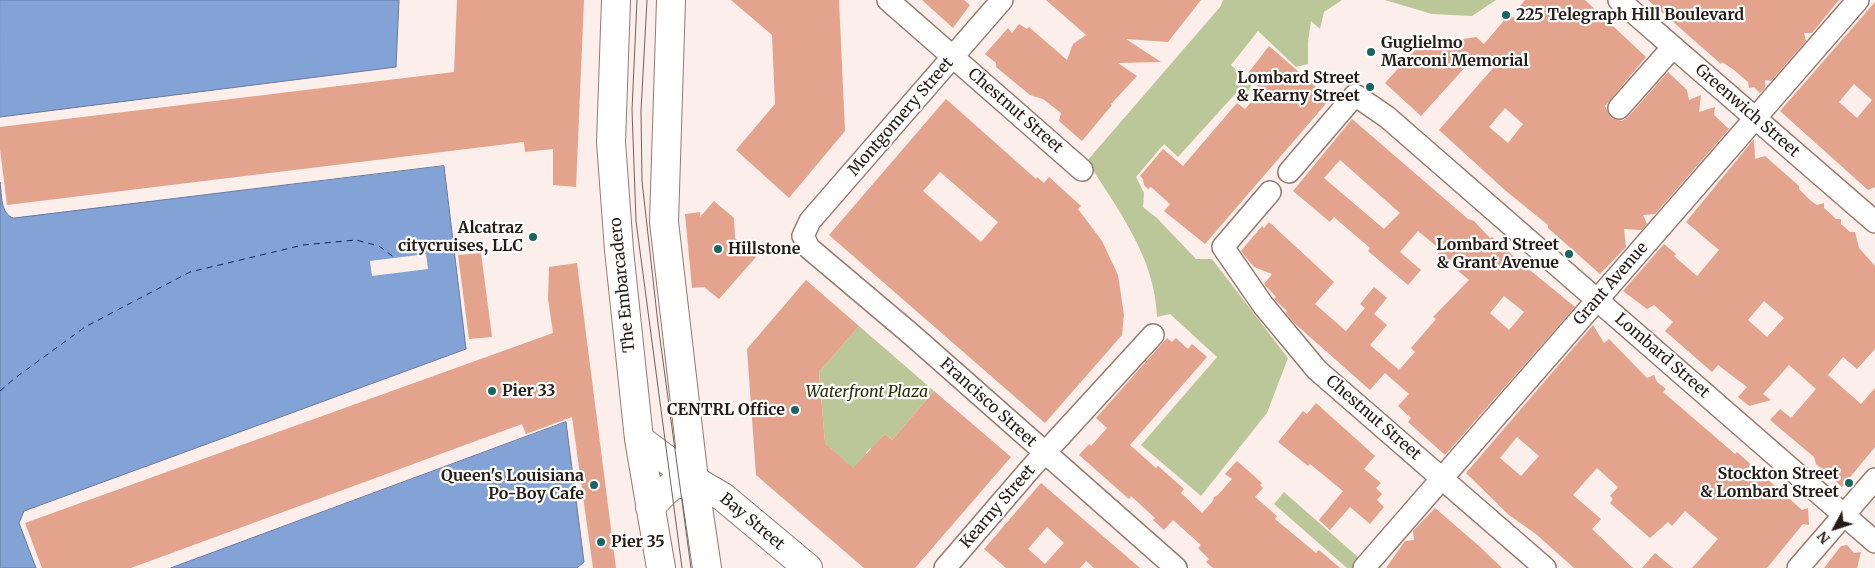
<!DOCTYPE html>
<style>
body{margin:0}
#map{position:relative;width:1875px;height:568px;overflow:hidden;background:#fceeea;font-family:Merriweather,serif}
canvas{display:block}
.north{position:absolute;left:1810px;top:503px;width:50px;height:50px;-webkit-text-stroke:4px #fff;paint-order:stroke;rotate:230deg;font-size:14px;font-weight:700;line-height:20px;text-align:center;color:#261b16}
.north::after{content:'';display:block;margin:auto;width:18px;height:22px;background:#261b16;clip-path:polygon(50% 0,100% 100%,50% 72%,0 100%)}
</style>
<div id="map">
<canvas width="1875" height="568"></canvas>
<div class="north">N</div>
</div>
<script>
const g = document.querySelector('canvas').getContext('2d');
g.lineJoin = 'round';
function paint(path, color) { g.fillStyle = color; g.fill(path, 'evenodd'); }
function trace(path, color, width, dash) { g.strokeStyle = color; g.lineWidth = width; g.lineCap = dash ? 'butt' : 'round'; g.setLineDash(dash || []); g.stroke(path); }
function write(font, color, halo, rows, align = 'center') {
  g.font = font + ' Merriweather,serif'; g.lineWidth = 4.5; g.setLineDash([]); g.textBaseline = 'middle'; g.strokeStyle = halo; g.fillStyle = color; for (const [text, x, y, turn = 0] of rows) {
    g.save(); g.translate(x, y); g.rotate((+turn || 0) * Math.PI / 180); g.textAlign = isNaN(turn) ? turn : align; if (halo) g.strokeText(text, 0, 0); g.fillText(text, 0, 0); g.restore();
  }
}
paint(new Path2D(`
 M1223,0H1342L1324,12L1320,29L1311,21L1308,42V64L1296,67L1258,31L1231,65L1252,85L1247,92L1236,93L1178,157L1164,144L1136,177L1144,193L1143,207L1157,218L1196,259H1212L1288,358L1267,413L1201,496L1141,445L1217,357L1170,314L1157,317C1155,257 1118,210 1087,161L1220,7Z
 M1385,0H1496L1472,16L1432,14Z
 M859,326L934,391L892,440L885,434L875,445L879,455L870,448L866,453L874,460L861,476L825,443L819,372Z
 M1284,492L1367,565L1364,568H1347L1274,504Z`), '#bcc799');
const water = new Path2D(`
 M0,0H399L396,67L0,117Z
 M444,166L466,349L24,511L19,523L36,568H0V182C2,195 0,213 13,218Z
 M566,422L584,562L577,568H171Z`);
paint(water, '#83a3d7');
trace(water, '#677a9d', 1);
paint(new Path2D(`
 M426,254L428,269L372,276L370,261Z`), '#fceeea');
trace(new Path2D(`
 M0,391L15,378L85,327L190,272L303,245L356,240L379,246L395,258`), '#022763', 1, [6, 5]);
paint(new Path2D(`
 M457,0H584L576,187L553,185V149L525,152L524,142L7,205L0,149V127L454,72Z
 M731,0H839L845,131L789,198L736,150L775,104L772,35Z
 M922,0H964L970,5L953,28Z
 M1046,0H1201L1168,42L1126,39L1161,62L1118,63L1137,76L1111,104L1112,105L1082,141L1059,121L1061,113L1043,99L1030,95L996,67V63L985,54L1008,28L1012,33L1019,24L1027,29L1029,27L1067,60L1073,44L1086,35Z
 M1525,0H1585L1646,57L1605,106L1611,118L1622,121L1628,117L1668,72L1687,90L1689,100L1701,95L1699,112L1715,107L1714,115L1729,129L1655,214L1643,215L1647,224L1642,230L1624,229L1626,247L1600,274L1548,228V225L1506,191L1439,130L1493,68L1477,54L1421,116L1385,83L1423,41L1431,49L1436,44L1447,45L1451,41L1476,37L1484,44L1507,17L1524,18L1519,7ZM1505,108L1523,124L1508,143L1489,127Z
 M1648,0H1839L1812,33H1804L1806,41L1771,81L1765,80V88L1760,93L1754,87L1749,88L1748,82L1734,70L1722,62L1721,64Z
 M1875,2V187L1868,190L1780,111ZM1854,84L1872,100L1857,118L1839,102Z
 M1269,46L1330,99L1205,244L1164,211L1170,204L1151,187L1148,189L1144,185L1143,179L1140,176L1163,149L1183,166L1237,103L1245,109L1262,90L1246,76Z
 M946,99L1036,179L1037,177L1044,183L1049,177L1081,206L1078,209L1102,241L1118,275L1124,315L1122,335L1045,423L829,235ZM940,172L998,222L981,242L923,191Z
 M1352,119L1468,219L1474,221L1490,238L1492,237L1502,244L1514,257L1575,307L1445,455L1408,422L1411,418L1398,406L1409,394L1385,373L1370,390L1293,322L1286,313L1287,311L1274,299L1276,297L1264,284L1272,274L1254,267L1241,251L1262,226L1264,228L1269,222L1334,282L1315,304L1346,331L1365,308L1360,304L1374,287L1387,298L1374,314L1387,325L1370,345L1399,370L1415,352L1411,348L1436,319L1433,317L1469,280L1438,254L1441,250L1418,231L1400,252L1421,270L1408,285L1368,251L1370,248L1334,217L1330,222L1293,191ZM1340,160L1400,213L1384,229L1324,178ZM1504,296L1524,312L1509,330L1490,313Z
 M1754,139L1755,159L1765,156L1799,186V189L1811,201L1817,205L1824,203V208L1836,219H1841V224L1850,232H1855L1859,248L1875,266V349L1857,369L1843,357L1828,375L1861,404L1875,388V447L1842,487L1816,464L1814,457L1770,420L1780,409L1791,418L1816,389L1789,365L1763,394L1771,400L1749,406L1738,397L1747,387L1718,365L1712,372L1665,331L1673,322L1654,305L1647,309L1623,291L1664,244L1676,254L1674,256L1697,276L1719,250L1686,222ZM1764,301L1784,318L1767,337L1748,320Z
 M714,201L734,218L735,238L756,257L719,299L704,287L692,288L685,214L700,212V217Z
 M481,253L492,337L469,339L458,255Z
 M577,263L616,568H593L572,417L526,434L522,424L131,568H42L25,523L553,333L548,299L549,267Z
 M806,280L859,326L819,372L825,443L853,468L885,434L892,440L934,391L1011,457L915,568H864L756,475L747,349Z
 M1593,325L1604,343L1609,339L1647,378L1654,375L1657,382L1666,389L1663,392L1735,454L1737,452L1802,510L1808,508L1809,525L1803,524L1767,568H1692L1718,539L1685,511L1672,526L1668,522L1650,538L1610,503L1613,499L1610,496L1618,487L1597,468L1573,495L1601,519L1592,529L1633,568H1574L1536,534L1509,515L1466,473ZM1517,437L1539,456L1521,476L1500,458Z
 M1167,338L1172,342L1176,338L1188,349L1192,344L1207,357L1130,445L1156,468L1158,466L1184,489L1181,493L1202,513L1213,501L1214,497L1218,495L1232,479L1225,474L1237,461L1262,483L1260,485L1263,488L1255,497L1277,516L1275,519L1316,553L1319,550L1340,568H1213L1206,562L1209,559L1198,548L1201,545L1173,520L1164,530L1153,520L1155,518L1131,496L1129,499L1079,455L1089,444L1091,446L1107,428L1096,418Z
 M1316,403L1375,456L1364,469L1381,483L1376,488L1382,494L1377,500L1384,507L1370,524L1350,507L1330,530L1319,520L1343,491L1310,464L1308,466L1278,442L1303,411L1307,414Z
 M1041,483L1140,568H1094L1086,561L1080,568H1006L984,549ZM1047,527L1064,543L1045,564L1028,549Z
 M1435,508L1479,546L1502,568H1386L1405,541L1414,540L1413,531Z
 M1847,545L1854,553L1861,552L1857,568H1824L1841,546Z
 M1655,553L1673,568H1642Z`), '#e3a38c');
const minor = new Path2D(`
 M888,0L1082,170
 M1002,0L810,221L803,236L809,248L912,335L1176,568
 M1619,0L1875,222
 M1619,108L1673,47
 M1289,172L1355,95L1387,117L1875,542
 M1270,192L1223,247L1263,305L1317,370L1545,568
 M945,568L1031,468L1153,335
 M1364,568L1858,0
 M1798,568L1875,479`);
const major = new Path2D(`
 M616,0L611,142L619,250L639,439L661,568
 M671,0L664,222L694,480L707,568
 M639,439L694,480L723,497L808,568
 M650,507L671,486L694,480`);
trace(minor, '#977a6f', 24);
trace(major, '#977a6f', 30);
trace(minor, '#fff', 21);
trace(major, '#fff', 28);
trace(new Path2D(`
 M637,0L632,110L636,221L682,568
 M647,0L641,111L642,181L658,324L691,568`), '#6f635e', 1);
for (const [x, y, r, color] of [
 [1506,15,5,"#176664"],
 [1371,52,5,"#176664"],
 [1370,87,5,"#176664"],
 [533,237,5,"#176664"],
 [718,249,5,"#176664"],
 [1569,254,5,"#176664"],
 [492,391,5,"#176664"],
 [795,410,5,"#176664"],
 [1849,483,5,"#176664"],
 [594,485,5,"#176664"],
 [601,542,5,"#176664"]
]) { const dot = new Path2D(); dot.arc(x, y, r, 0, 2 * Math.PI); g.fillStyle = color; g.fill(dot); trace(dot, '#fff', 2); }
write('bold 16px', '#261b16', '#fff', [
 ["225 Telegraph Hill Boulevard",1516,15,"left"],
 ["Guglielmo",1381,43,"left"],
 ["Marconi Memorial",1381,61,"left"],
 ["Lombard Street",1360,78],
 ["& Kearny Street",1360,96],
 ["Alcatraz",523,228],
 ["citycruises, LLC",523,246],
 ["Lombard Street",1559,245],
 ["& Grant Avenue",1559,263],
 ["Hillstone",728,249,"left"],
 ["Pier 33",502,391,"left"],
 ["CENTRL Office",785,410],
 ["Stockton Street",1839,474],
 ["& Lombard Street",1839,492],
 ["Queen's Louisiana",584,476],
 ["Po-Boy Cafe",584,494],
 ["Pier 35",611,542,"left"]
], 'right');
write('16px', '#261b16', '#fff', [
 ["Chestnut Street",1015,111,41],
 ["Greenwich Street",1747,111,41],
 ["Montgomery Street",901,117,-49],
 ["Grant Avenue",1611,284,-49],
 ["The Embarcadero",623,285,-96],
 ["Lombard Street",1662,356,41],
 ["Francisco Street",988,403,42],
 ["Chestnut Street",1373,418,41],
 ["Kearny Street",998,507,-49],
 ["Bay Street",752,522,40]
]);
write('italic 16px', '#272e00', '#fff', [
 ["Waterfront Plaza",867,392]
]);
</script>
